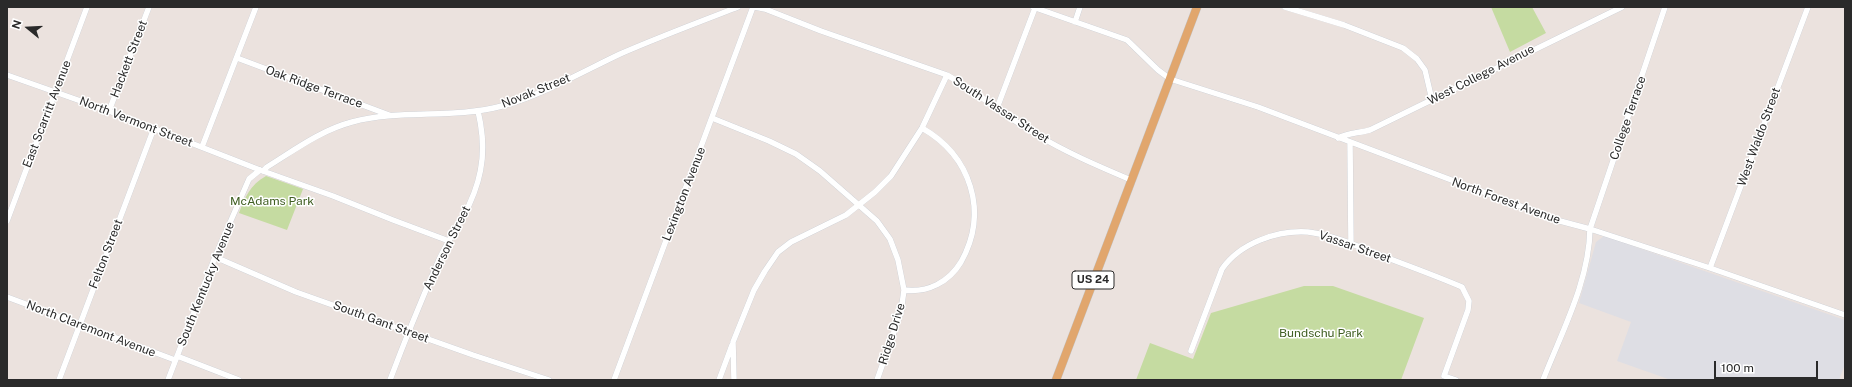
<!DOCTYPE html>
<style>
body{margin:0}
#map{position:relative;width:1852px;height:387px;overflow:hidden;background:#ebe2de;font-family:"Public Sans",sans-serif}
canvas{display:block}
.frame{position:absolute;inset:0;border:8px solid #2a2a2a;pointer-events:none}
.north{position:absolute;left:8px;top:8px;width:40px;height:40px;-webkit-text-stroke:3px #fff;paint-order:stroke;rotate:288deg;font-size:11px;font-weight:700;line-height:16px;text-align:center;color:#2a2a2a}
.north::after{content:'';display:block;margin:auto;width:14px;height:18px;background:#2a2a2a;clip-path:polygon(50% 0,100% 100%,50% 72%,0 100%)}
.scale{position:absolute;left:1714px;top:361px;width:104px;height:18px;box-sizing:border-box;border:2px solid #2a2a2a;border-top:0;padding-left:5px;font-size:12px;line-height:14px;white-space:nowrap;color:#2a2a2a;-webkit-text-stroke:3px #fff;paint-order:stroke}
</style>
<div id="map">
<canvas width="1852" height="387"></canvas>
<div class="frame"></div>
<div class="north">N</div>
<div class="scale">100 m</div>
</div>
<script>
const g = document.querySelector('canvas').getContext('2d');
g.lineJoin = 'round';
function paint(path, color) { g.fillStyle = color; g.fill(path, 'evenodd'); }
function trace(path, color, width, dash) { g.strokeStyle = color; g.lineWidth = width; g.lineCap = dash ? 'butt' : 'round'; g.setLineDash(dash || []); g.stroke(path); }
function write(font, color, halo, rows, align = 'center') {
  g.font = font + ' "Public Sans",sans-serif'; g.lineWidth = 3; g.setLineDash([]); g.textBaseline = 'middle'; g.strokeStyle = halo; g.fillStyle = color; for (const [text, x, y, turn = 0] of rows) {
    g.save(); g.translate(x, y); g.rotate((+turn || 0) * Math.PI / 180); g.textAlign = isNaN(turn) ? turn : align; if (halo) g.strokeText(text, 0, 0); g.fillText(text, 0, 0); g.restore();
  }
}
paint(new Path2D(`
 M1604,236L1845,320V364L1839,380H1671L1617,361L1631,322L1579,303L1596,242Z`), '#dedee4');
paint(new Path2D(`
 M1491,7H1532L1546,33L1510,52Z
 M266,176L303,189L287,230L239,213C245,197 250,185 266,176Z
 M1304,286H1333L1424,318L1401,380H1136L1150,343L1193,359L1211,313Z`), '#c5dba1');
const street = new Path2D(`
 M755,7L765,9L821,31L947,75C978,93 1004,115 1034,133C1065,152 1098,166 1131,180
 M1033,7L1127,40L1158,70L1170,79L1258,107L1560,221L1590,229L1710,268L1845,315
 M1285,7L1344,25L1403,48L1417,59L1425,70L1432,100
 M1075,22L1080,7
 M237,58L389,115
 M7,75L109,111L260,170L333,196L393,220L449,241
 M997,108L1035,8
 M109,111L149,7
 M712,118L769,141L796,154L820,171L877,221L890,239L898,260L904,290L901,312L877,380
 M1338,138C1347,133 1360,133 1370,130L1622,7
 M1350,142L1351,244
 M202,147L256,7
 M263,171L267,167C293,151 321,130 352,122C401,109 453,119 502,106C540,96 584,71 620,54C659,37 699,22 738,7
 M7,221L87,7
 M215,257L296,292L473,355L549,380
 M1710,268L1808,7
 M904,290C928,293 949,282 961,262C989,212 971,156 922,128
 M7,297L175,360
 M1191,351L1222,269C1240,243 1277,230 1308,232C1332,235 1355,245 1377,254C1406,265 1434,275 1462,287L1469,301L1468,310L1444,376L1456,380
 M177,356L239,380
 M59,380L154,128
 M168,380L215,257L249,179L260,170
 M390,380C405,340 421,301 438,262C447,242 459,225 469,205C484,173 486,145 478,111
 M614,380L753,7
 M719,380L732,345
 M734,380L733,342L754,290L765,271L778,252L791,242L846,215L875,192L891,176L922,128L947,75
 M1543,380C1562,331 1589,282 1590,229L1665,7`);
const primary = new Path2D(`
 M1056,380L1197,7`);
trace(street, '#c3c8cf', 6);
trace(primary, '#c3c3c3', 9);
trace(street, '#fff', 5.5);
trace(primary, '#e1a66d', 8);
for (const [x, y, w] of [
 [1093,280,42]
]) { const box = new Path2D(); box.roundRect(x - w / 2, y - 9, w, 18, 3); g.fillStyle = '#fff'; g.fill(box); trace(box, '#2a2a2a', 1); }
write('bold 11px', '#2a2a2a', null, [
 ["US 24",1093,280]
]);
write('12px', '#2a2a2a', '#fff', [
 ["Hackett Street",129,59,-69],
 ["West College Avenue",1481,75,-27],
 ["Oak Ridge Terrace",314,87,20],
 ["Novak Street",536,91,-22],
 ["South Vassar Street",1001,110,33],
 ["East Scarritt Avenue",47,114,-69],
 ["College Terrace",1628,118,-71],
 ["North Vermont Street",136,122,21],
 ["West Waldo Street",1759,137,-70],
 ["Lexington Avenue",684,194,-69],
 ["North Forest Avenue",1506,201,20],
 ["Vassar Street",1355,247,19],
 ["Anderson Street",447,248,-64],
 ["Felton Street",106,254,-69],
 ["South Kentucky Avenue",206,284,-68],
 ["South Gant Street",381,322,20],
 ["North Claremont Avenue",91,329,21],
 ["Ridge Drive",892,334,-73]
]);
write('12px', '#405f23', '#fff', [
 ["McAdams Park",272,201],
 ["Bundschu Park",1321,333]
]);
</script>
